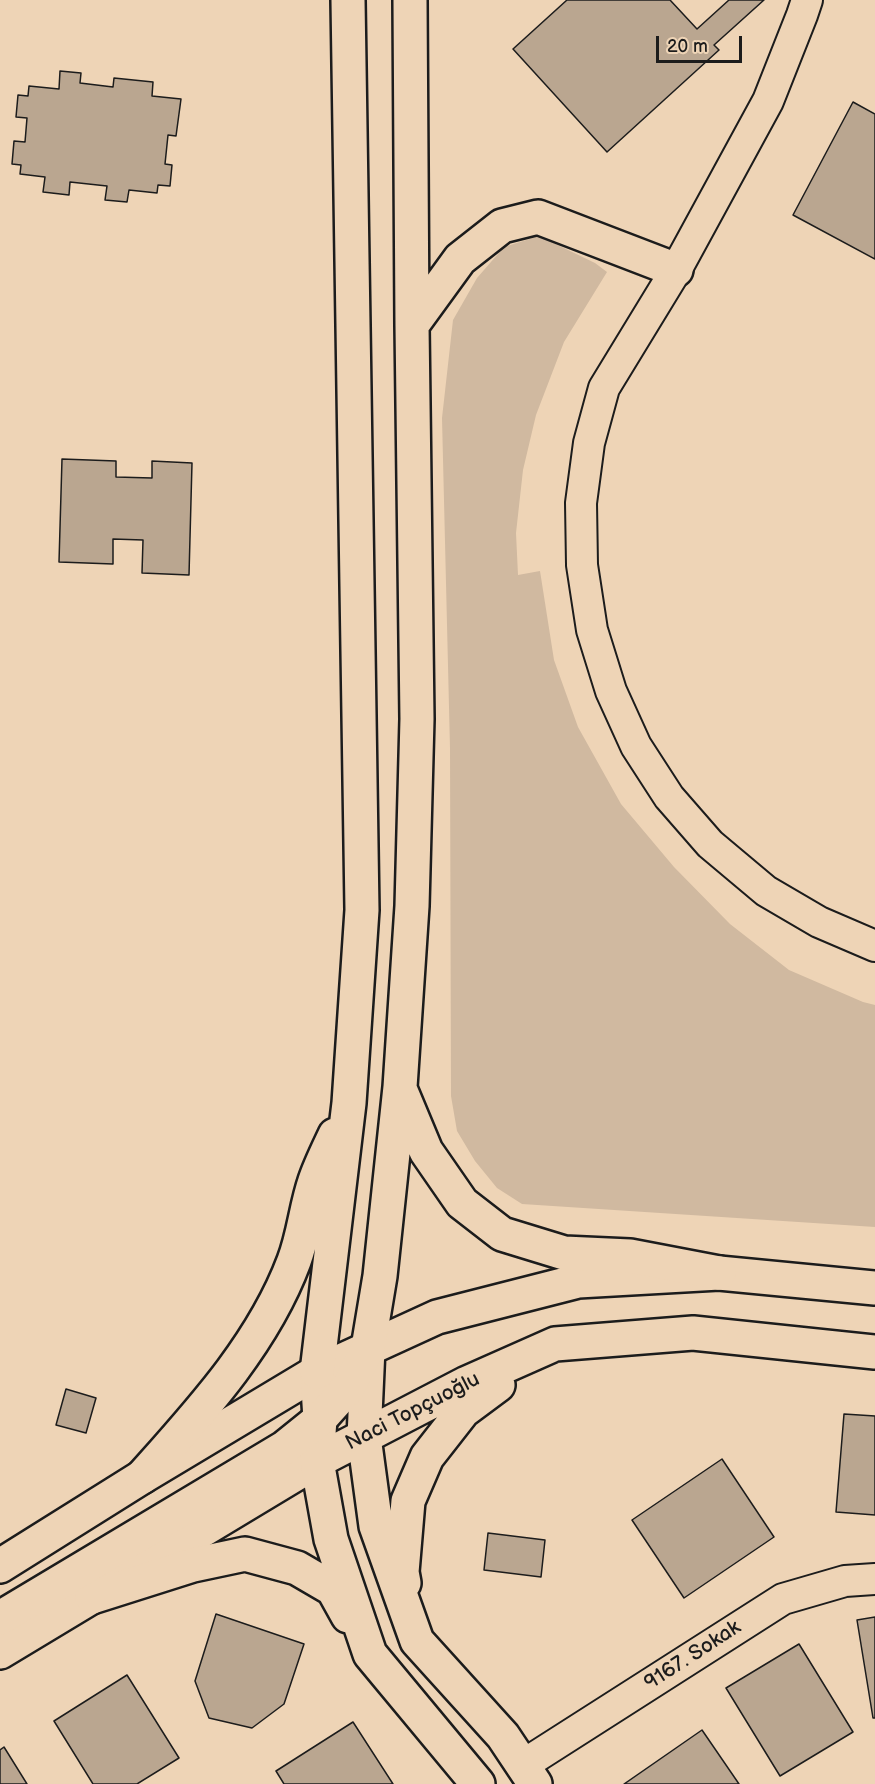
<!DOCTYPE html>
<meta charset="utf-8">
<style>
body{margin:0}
#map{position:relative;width:875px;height:1784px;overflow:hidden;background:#eed4b6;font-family:"Balsamiq Sans",sans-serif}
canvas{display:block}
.scale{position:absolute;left:656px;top:36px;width:86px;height:27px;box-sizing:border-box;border:3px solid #1c1c1c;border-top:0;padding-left:8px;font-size:18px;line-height:21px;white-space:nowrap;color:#1c1c1c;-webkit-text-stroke:4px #eed4b6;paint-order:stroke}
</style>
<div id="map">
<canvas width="875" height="1784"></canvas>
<div class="scale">20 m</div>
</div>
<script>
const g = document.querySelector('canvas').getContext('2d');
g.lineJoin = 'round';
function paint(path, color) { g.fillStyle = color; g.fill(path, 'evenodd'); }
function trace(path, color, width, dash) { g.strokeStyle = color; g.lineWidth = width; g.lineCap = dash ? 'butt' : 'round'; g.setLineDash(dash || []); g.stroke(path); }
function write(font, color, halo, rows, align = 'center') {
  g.font = font + ' "Balsamiq Sans",sans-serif'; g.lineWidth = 6; g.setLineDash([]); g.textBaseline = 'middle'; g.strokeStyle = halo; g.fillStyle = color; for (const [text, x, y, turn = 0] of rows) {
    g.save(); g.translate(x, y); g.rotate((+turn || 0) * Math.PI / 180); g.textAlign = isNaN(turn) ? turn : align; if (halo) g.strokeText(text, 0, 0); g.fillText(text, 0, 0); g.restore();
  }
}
paint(new Path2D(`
 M539,236L595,263L607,272L564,342L536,415L523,470L516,533L518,575L540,571L554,660L578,727L621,804L674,867L730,924L789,970L863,1002L875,1005V1227L522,1204L497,1188L475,1161L457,1131L451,1096L450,748L442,418L453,320L477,278L504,247Z`), '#d0b9a0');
const building = new Path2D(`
 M567,0H670L697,29L729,0H764L714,45L719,50L607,152L513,49Z
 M60,71L81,73L80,83L113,87L114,78L153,82L152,96L181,99L176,136L168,135L165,164L172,165L170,186L158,185L157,193L129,190L127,202L105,200L107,186L70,182L69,195L43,192L45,177L20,174L21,165L12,164L14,141L25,142L27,118L16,117L18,95L28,96L29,86L59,89Z
 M853,102L875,114V259L793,215Z
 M62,459L116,461V477L152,478V461L192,463L189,575L142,573L143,540L113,539V564L59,562Z
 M66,1389L96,1398L86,1433L56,1425Z
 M844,1414L875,1416V1515L836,1512Z
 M722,1459L774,1537L684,1598L632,1520Z
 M488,1533L545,1540L541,1577L484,1570Z
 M216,1614L304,1644L284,1704L252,1728L209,1718L195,1681Z
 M875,1617V1718H873L857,1620Z
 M799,1644L853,1732L780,1776L726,1688Z
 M127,1675L179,1758L137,1784H93L54,1721Z
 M353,1722L393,1784H284L276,1771Z
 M702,1730L739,1784H624Z
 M4,1747L27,1784H0V1750Z`);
paint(building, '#baa690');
trace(building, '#1c1c1c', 1.5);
const street = new Path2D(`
 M807,0L802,15L768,101L676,270L604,388L589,443L581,503L582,565L592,630L611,691L636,746L669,797L710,844L766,891L819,922L875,946
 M523,1765L783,1599L845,1581L875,1579`);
const secondary = new Path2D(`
 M0,1566L142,1477L317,1372
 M0,1652L317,1461`);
const primary = new Path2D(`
 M368,1348L364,1437L376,1526L417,1641L503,1736L535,1784
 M317,1461L467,1383L555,1344L693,1333L875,1352
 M404,1583L402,1572L408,1501L427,1457L463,1411L498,1385
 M92,1597L193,1565L245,1554L297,1568L333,1589L348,1616
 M478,1784L370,1654L331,1539L317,1461L320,1419L317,1372L437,1317L578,1281L719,1273L875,1288`);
const highway = new Path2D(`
 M412,325L460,259L502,226L538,217L676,270
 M401,1091L426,1151L462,1203L502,1234L564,1253L630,1256L719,1273
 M317,1372L349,1103L362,910L348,0
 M142,1477C200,1412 263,1344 294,1261C304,1235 306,1207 315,1181C320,1166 328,1150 335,1135
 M0,1618L284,1448L320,1419L348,1388L368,1348L380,1276L400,1087L412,906L417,719L412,325L410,0`);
trace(street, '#1c1c1c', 34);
trace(secondary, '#1c1c1c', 38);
trace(primary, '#1c1c1c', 38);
trace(highway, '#1c1c1c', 38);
trace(street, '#eed4b6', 30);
trace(secondary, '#eed4b6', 33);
trace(primary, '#eed4b6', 33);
trace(highway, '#eed4b6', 33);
write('21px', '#1c1c1c', '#eed4b6', [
 ["Naci Topçuoğlu",413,1412,-27],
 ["9167. Sokak",693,1656,-33]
]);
</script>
